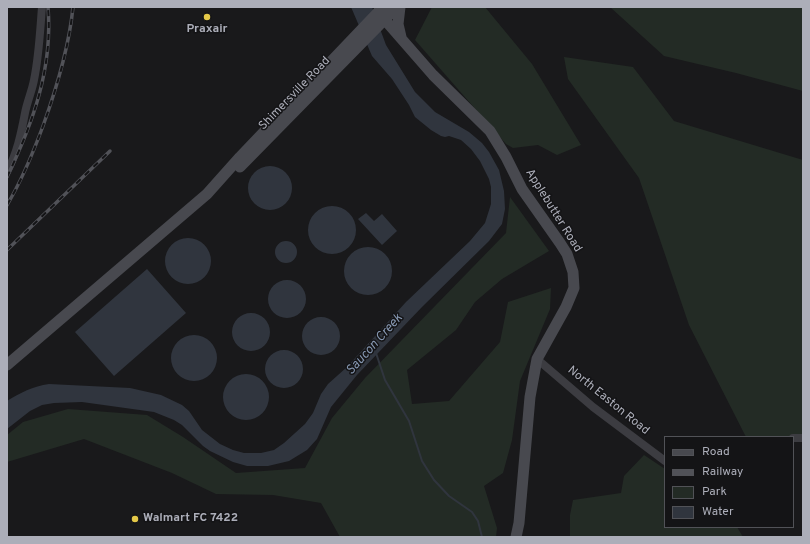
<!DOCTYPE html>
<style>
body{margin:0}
#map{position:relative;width:810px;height:544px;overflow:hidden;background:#19191b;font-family:Overpass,sans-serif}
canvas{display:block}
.frame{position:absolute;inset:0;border:8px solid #acaeb9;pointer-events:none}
.legend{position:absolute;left:664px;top:436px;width:130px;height:92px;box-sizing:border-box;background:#141416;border:1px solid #515257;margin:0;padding:5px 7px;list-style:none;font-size:12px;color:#acaeb9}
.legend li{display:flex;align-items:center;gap:8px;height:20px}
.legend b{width:20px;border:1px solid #515257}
</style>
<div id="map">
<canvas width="810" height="544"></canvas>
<div class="frame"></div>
<ul class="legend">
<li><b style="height:5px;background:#48494f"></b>Road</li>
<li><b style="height:5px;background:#515258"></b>Railway</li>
<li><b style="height:11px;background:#232b25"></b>Park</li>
<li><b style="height:11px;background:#30353e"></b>Water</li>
</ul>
</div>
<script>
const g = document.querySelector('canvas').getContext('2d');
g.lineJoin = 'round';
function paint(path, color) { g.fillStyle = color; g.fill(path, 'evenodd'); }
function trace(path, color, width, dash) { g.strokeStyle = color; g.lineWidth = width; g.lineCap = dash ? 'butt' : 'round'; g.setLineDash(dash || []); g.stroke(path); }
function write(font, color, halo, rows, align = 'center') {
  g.font = font + ' Overpass,sans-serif'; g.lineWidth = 3; g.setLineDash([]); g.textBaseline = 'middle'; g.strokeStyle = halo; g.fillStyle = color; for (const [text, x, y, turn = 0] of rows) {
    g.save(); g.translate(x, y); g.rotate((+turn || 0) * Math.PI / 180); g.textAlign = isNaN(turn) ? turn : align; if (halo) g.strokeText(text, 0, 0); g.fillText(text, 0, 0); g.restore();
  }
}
paint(new Path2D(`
 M432,7H485L532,64L581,145L557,155L538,145L513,148L506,144L415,40Z
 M610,7H803V91L736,73L664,56Z
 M564,57L633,67L674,121L803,160V435L793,437H746L689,325L639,178L568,79Z
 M510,197L549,251L502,279L475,302L456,330L407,370L412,404L449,401L500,342L508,302L551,288L550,309L520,381L512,440L503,473L484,486L497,528L496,537H340L321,503L273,495L216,494L172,473L84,439L7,462V435L23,422L68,409L147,415L183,437L236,473L305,468L332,418L365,378L506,233Z
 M644,455L665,469V527H737L743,537H570V515L573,500L621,493L624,476Z`), '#232b25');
paint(new Path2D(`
 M351,7H372L386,45L415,92L435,112L469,132L482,143L489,152L499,170L504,191L505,209L502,224L489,241L422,307L357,375L331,407L317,439L307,450L289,461L268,466H247L233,462L210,451L203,446L182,425L174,420L154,412L82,402L54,403L42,405L30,411L7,429V401C20,393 33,386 49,384L130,388L161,395L182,405L189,411L202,430L220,444L233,450L244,453H261L274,450L284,443L305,424L313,413L321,394L328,384L347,367L406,302L470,241L485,223L491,204V187L489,179L480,161L471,149L461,140L449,136L445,137L441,136L431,130L415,117L409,105L392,79L372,56Z
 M248 188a22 22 0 1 1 44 0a22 22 0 1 1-44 0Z
 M308 230a24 24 0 1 1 48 0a24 24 0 1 1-48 0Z
 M366,213L374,221L382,214L397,231L382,245L358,219Z
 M165 261a23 23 0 1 1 46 0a23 23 0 1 1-46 0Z
 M275 252a11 11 0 1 1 22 0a11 11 0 1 1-22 0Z
 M344 271a24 24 0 1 1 48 0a24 24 0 1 1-48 0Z
 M147,269L186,313L114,376L75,332Z
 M268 299a19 19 0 1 1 38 0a19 19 0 1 1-38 0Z
 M232 332a19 19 0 1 1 38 0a19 19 0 1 1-38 0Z
 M302 336a19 19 0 1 1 38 0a19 19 0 1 1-38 0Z
 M171 358a23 23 0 1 1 46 0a23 23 0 1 1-46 0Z
 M265 369a19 19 0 1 1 38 0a19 19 0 1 1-38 0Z
 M223 397a23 23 0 1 1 46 0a23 23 0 1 1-46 0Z`), '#30353e');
trace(new Path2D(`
 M376,353L385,380L409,421L422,461L434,480L449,496L472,512L478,521L482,537`), '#30353e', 2);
trace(new Path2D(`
 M7,172C17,153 21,134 25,113C27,102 32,91 34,80C39,56 40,32 42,7
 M537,359L593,407L665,461
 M793,438H803`), '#3c3c41', 8);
trace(new Path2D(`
 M400,7L398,24L401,37
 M378,12L433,75L490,131L506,157L522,189L560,243L567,254L573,272L574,288L566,307L537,359L530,397L519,523L516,537
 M240,167L397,7
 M7,365L207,194L240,157L383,7`), '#48494f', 11);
const rail = new Path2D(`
 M7,177C33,123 53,68 48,7
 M7,205C22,180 33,153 43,126C57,87 69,48 73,7
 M7,250L110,151`);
trace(rail, '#515258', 3.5);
trace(rail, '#141416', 2, [6]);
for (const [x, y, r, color] of [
 [207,17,4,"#e4c848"],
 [135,519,4,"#e4c848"]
]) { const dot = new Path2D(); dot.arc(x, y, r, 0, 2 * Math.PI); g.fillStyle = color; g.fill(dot); trace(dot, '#141416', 1.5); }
write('bold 12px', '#acaeb9', '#141416', [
 ["Praxair",207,30],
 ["Walmart FC 7422",143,519,"left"]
]);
write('12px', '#acaeb9', '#141416', [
 ["Shimersville Road",295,94,-46],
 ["Applebutter Road",553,211,58],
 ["North Easton Road",608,401,39]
]);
write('italic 13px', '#8697b1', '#141416', [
 ["Saucon Creek",375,345,-48]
]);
</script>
